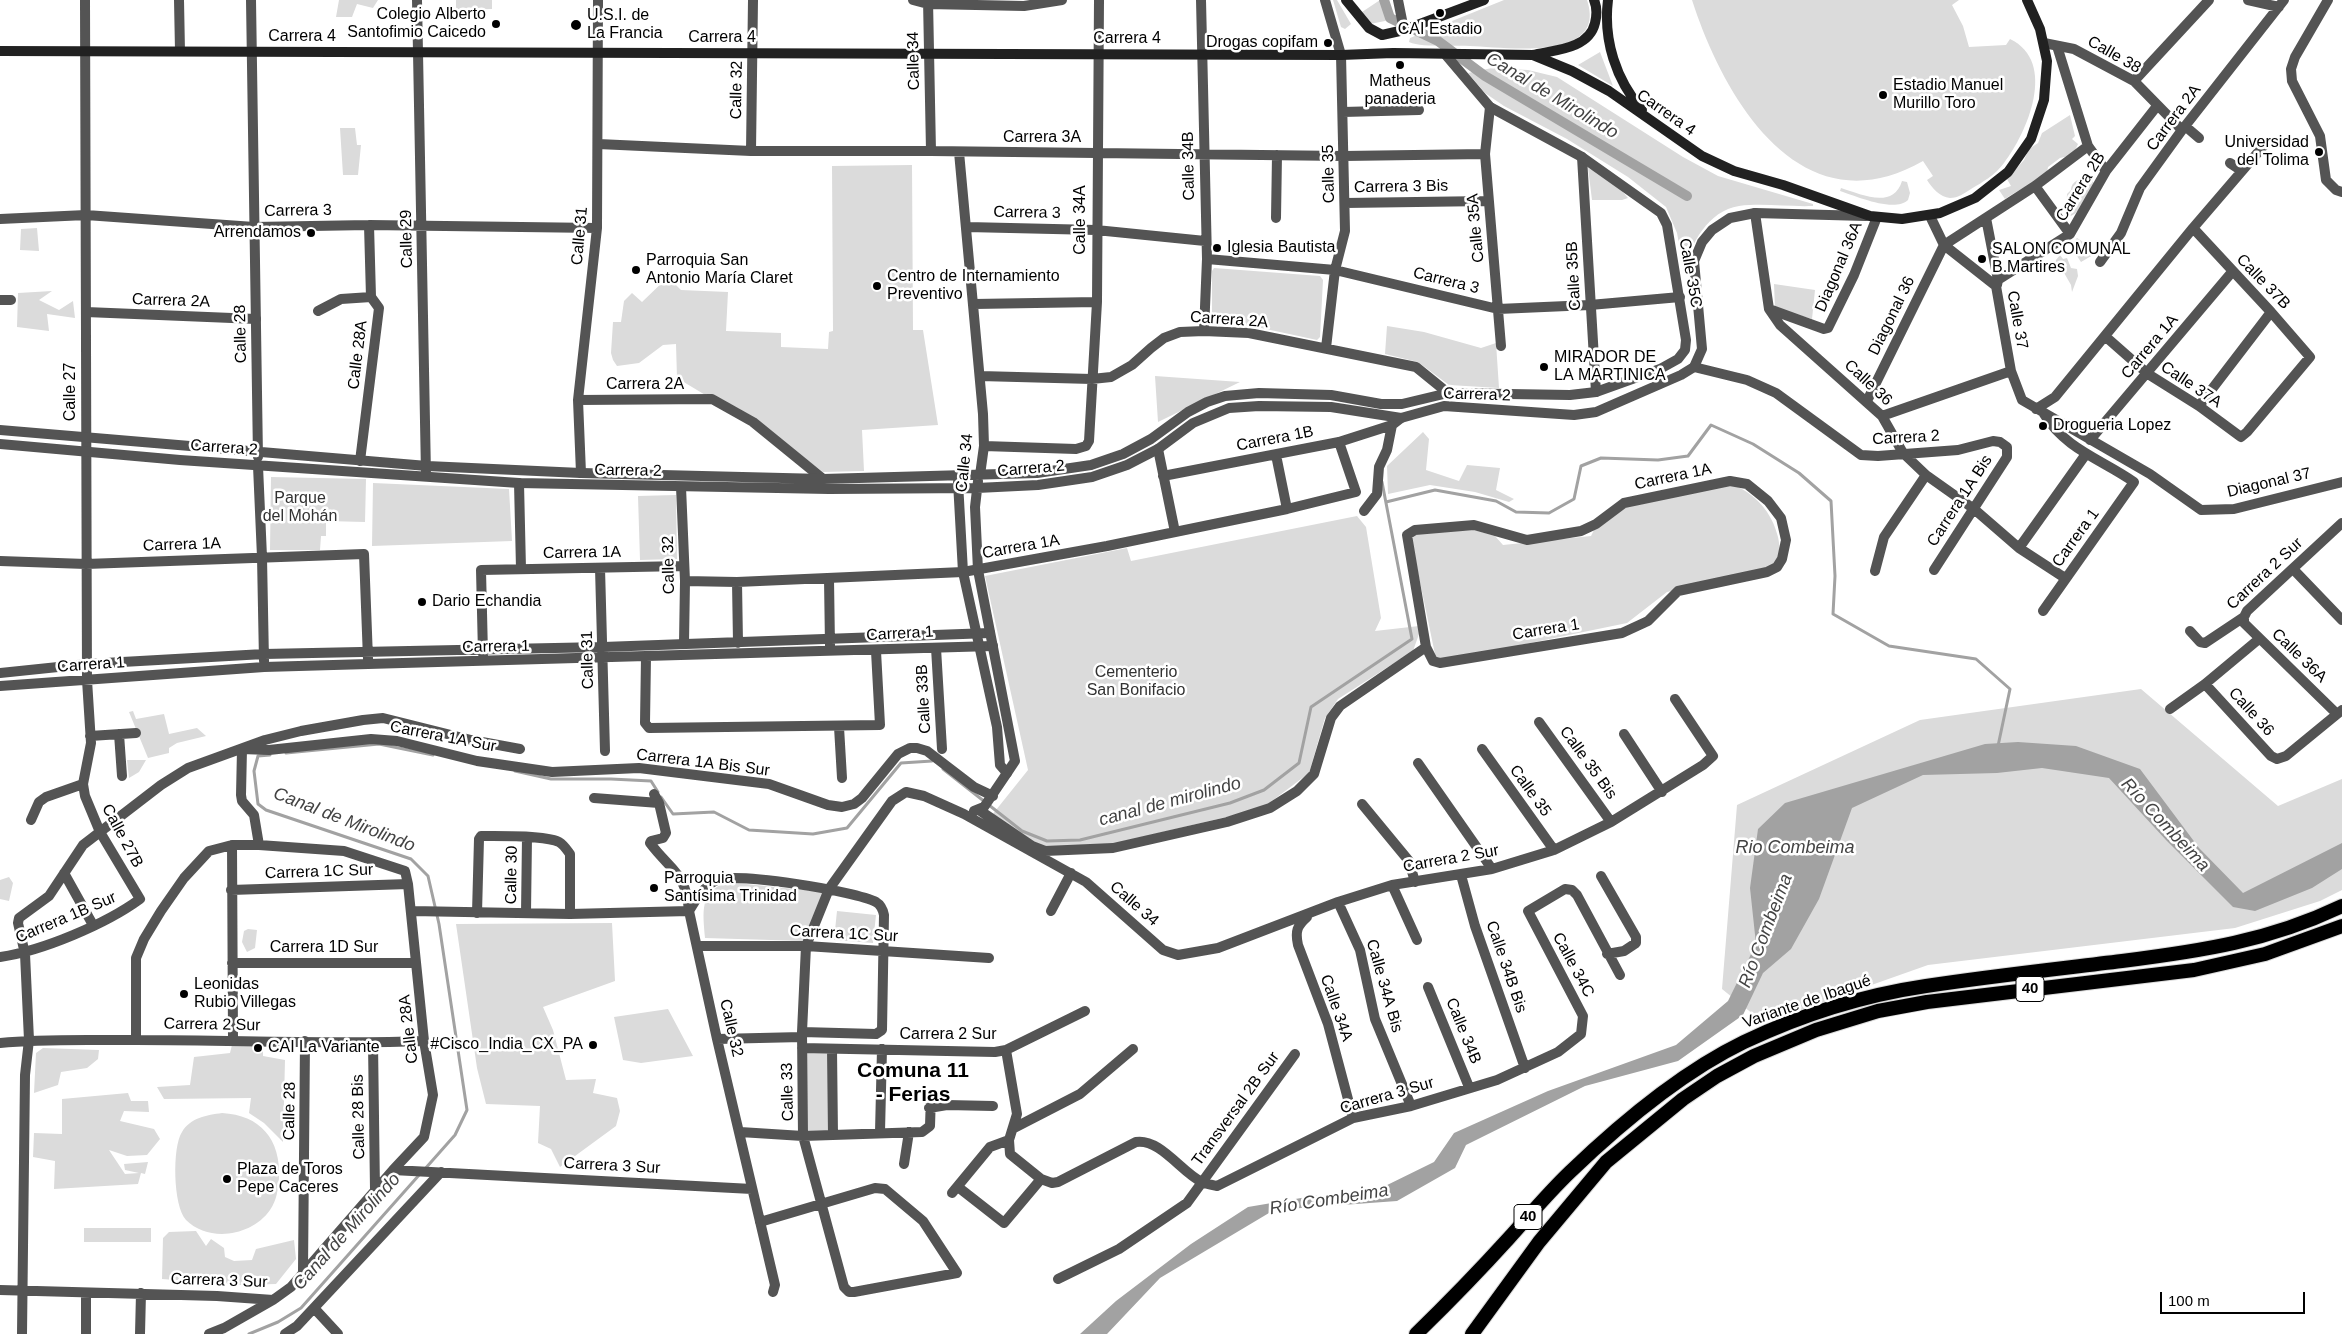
<!DOCTYPE html>
<meta charset="utf-8">
<style>
body{margin:0}
#map{position:relative;width:2342px;height:1334px;overflow:hidden;background:#fff;font-family:Helvetica,sans-serif}
canvas{display:block}
.scale{position:absolute;left:2160px;top:1292px;width:145px;height:22px;box-sizing:border-box;border:2px solid #000;border-top:0;padding-left:6px;font-size:15px;line-height:18px;white-space:nowrap;color:#000;-webkit-text-stroke:4px #fff;paint-order:stroke}
</style>
<div id="map">
<canvas width="2342" height="1334"></canvas>
<div class="scale">100 m</div>
</div>
<script>
const g = document.querySelector('canvas').getContext('2d');
g.lineJoin = 'round';
function paint(path, color) { g.fillStyle = color; g.fill(path, 'evenodd'); }
function trace(path, color, width, dash) { g.strokeStyle = color; g.lineWidth = width; g.lineCap = dash ? 'butt' : 'round'; g.setLineDash(dash || []); g.stroke(path); }
function write(font, color, halo, rows, align = 'center') {
  g.font = font + ' Helvetica,sans-serif'; g.lineWidth = 5; g.setLineDash([]); g.textBaseline = 'middle'; g.strokeStyle = halo; g.fillStyle = color; for (const [text, x, y, turn = 0] of rows) {
    g.save(); g.translate(x, y); g.rotate((+turn || 0) * Math.PI / 180); g.textAlign = isNaN(turn) ? turn : align; if (halo) g.strokeText(text, 0, 0); g.fillText(text, 0, 0); g.restore();
  }
}
paint(new Path2D(`
 M339,0H378L373,8L357,4L352,17H336Z
 M456,0H492V9L456,10Z
 M1333,0H1337L1351,24L1345,29L1341,27Z
 M1380,0H1387V7L1392,16L1385,21L1370,24L1362,12Z
 M1504,0H1587C1608,63 1504,47 1470,46C1454,45 1423,48 1409,42L1410,38Z
 M1692,0H1959L1952,5L1963,26L1969,47L2006,45L2010,39C2058,62 2027,133 2004,163C1995,175 1983,182 1971,189C1965,193 1958,198 1950,198C1940,197 1932,188 1927,180L1933,176L1923,161C1801,231 1724,99 1692,0Z
 M1600,52L1613,86L1578,65Z
 M1492,68L1528,70L1557,77L1683,157L1718,176L1813,204V206C1789,207 1763,203 1739,206C1708,211 1691,243 1684,271L1677,233L1666,207L1628,177L1567,139L1504,106L1485,93L1468,73Z
 M2070,115L2075,136L2072,139L2078,144L2073,155L2060,158L2048,167L2047,173C2034,184 2019,189 2005,199L1999,190L2011,186L2007,179L2024,160L2029,149L2038,143L2042,133Z
 M340,128H355L357,145H361L358,175H343Z
 M912,165L913,330H923L938,425L862,430L864,471L823,472L738,408L717,402L677,378L676,344L663,345L639,363L617,366L613,360L611,353L613,322H621L624,301L632,293L642,302L668,277L681,290L728,292L726,331L781,333V347L828,349L829,332L833,331L832,166Z
 M1588,168C1602,173 1618,185 1628,198L1622,200H1592Z
 M2088,176L2094,183C2087,198 2082,215 2064,218L2066,212L2067,194L2071,190C2071,181 2080,179 2088,176Z
 M1902,181L1907,182L1910,193L1908,200C1894,213 1856,196 1840,191L1841,188C1861,194 1893,210 1902,181Z
 M37,228L39,251L20,250L21,229Z
 M2077,238L2089,246L2093,247V255L2081,262L2075,253L2077,248L2072,244Z
 M2060,255L2063,259L2067,258L2071,268L2077,269L2078,276L2072,292L2071,285L2063,271L2054,270L2056,260Z
 M1214,268L1320,276L1323,280L1320,337L1317,340L1252,326L1212,324V271Z
 M1774,284L1815,290L1812,319L1775,308Z
 M52,291L39,300L59,310L73,301L75,318L47,314L49,331L17,327L18,293Z
 M1387,326L1424,332L1481,348L1496,343L1499,388L1449,385L1418,362L1385,354Z
 M1155,376L1240,382L1158,422Z
 M1423,432L1429,439L1426,470L1459,481L1467,465L1500,468L1496,490L1514,499L1509,502L1475,492L1430,485L1388,494L1387,466Z
 M271,477L366,479L365,522L326,521V536H321L320,550H270Z
 M373,483L509,489L512,541L372,546Z
 M1731,484C1755,493 1772,512 1778,537C1780,547 1781,557 1773,566C1770,569 1763,571 1759,573L1667,592L1627,623L1443,661L1436,659L1411,539L1419,533L1474,530L1495,536L1503,545L1591,536L1595,528L1626,506Z
 M676,495L677,559L640,560L638,496Z
 M1357,516L1366,527L1381,618L1375,631L1419,626V634L1413,651L1338,699L1325,718L1309,773L1268,804L1239,814L1112,844L1046,848L1034,843L992,815L1028,770L985,576L1127,548L1131,561Z
 M2141,689L2278,806L2342,779V890L2320,901L2235,928L1928,965L1764,1023L1722,989L1737,805L1920,720Z
 M133,711L136,719L164,714L169,734L197,728L206,736L177,743L169,748V753L148,758L129,712Z
 M127,760H146L139,772L129,778Z
 M9,877L13,883L9,901L0,899V880Z
 M727,882L824,892L804,941L705,938C703,912 699,892 727,882Z
 M837,911L876,915L873,943L834,940Z
 M612,923L615,981L543,1007L553,1030L566,1080L596,1079L593,1093L617,1098L620,1111L616,1126L560,1167L551,1149L538,1143L540,1106L486,1104L477,1068L456,924Z
 M248,929L257,930L255,948L247,952L242,942L244,931Z
 M668,1009L693,1056L641,1063L623,1060L614,1017Z
 M232,1045H263V1056L285,1060L283,1142L264,1123L249,1113L251,1098L164,1099L157,1087L190,1085L194,1057L230,1053Z
 M43,1048L99,1050L98,1059L87,1068L61,1072L58,1085L34,1093L36,1053Z
 M802,1048L832,1049L833,1135L803,1136Z
 M128,1093L131,1101H148L149,1112L124,1111L120,1121L154,1129L160,1139L147,1155L127,1156L109,1150L125,1174L139,1173L125,1170L124,1164L148,1162L145,1174L141,1173L138,1184L54,1189L55,1161L33,1157L34,1133L62,1134V1099Z
 M222,1113C260,1115 281,1139 279,1178C278,1189 277,1200 270,1210C252,1236 209,1243 186,1220C173,1206 172,1147 182,1132C190,1118 207,1115 222,1113Z
 M84,1228H151V1242H84Z
 M196,1231L206,1246L211,1239L224,1248L225,1257L234,1261L252,1260L256,1249L294,1240L296,1259L276,1284L241,1285L162,1279L163,1238L169,1232Z`), '#dbdbdb');
paint(new Path2D(`
 M2018,742L2076,746L2140,769L2199,848L2243,893L2342,843V869L2312,888L2255,911L2233,907L2166,840L2109,778L2042,768L1997,773L1923,775L1852,808L1819,899L1791,949L1763,973L1743,1015L1678,1061L1585,1086L1466,1145L1455,1168L1397,1201L1274,1210L1160,1278L1107,1334H1080L1116,1301L1191,1244L1248,1207L1313,1196L1377,1190L1434,1162L1454,1133L1548,1091L1676,1045L1728,1001L1756,944L1750,888L1758,829L1785,803L1985,744Z`), '#a2a2a2');
trace(new Path2D(`
 M1386,502L1435,490L1496,501L1516,512L1549,513L1574,499L1581,466L1601,458L1658,460L1688,456L1711,425L1753,444L1799,473L1831,501L1835,576L1833,614L1889,646L1976,659L2010,689L1998,746
 M286,753L379,744L433,755
 M270,755L258,756L254,771L258,804L266,810L411,859L428,876L439,924L467,1110L455,1135L424,1170
 M943,769L1022,831L1047,841L1080,840L1230,803L1264,790L1299,763L1311,707L1412,639L1382,482
 M515,771L551,779H611L651,781L658,792
 M661,797L673,814L714,812L749,830L813,834L847,828L901,763L932,761
 M249,1334L278,1322L301,1308L420,1174`), '#a2a2a2', 3);
trace(new Path2D(`
 M1384,0L1390,18L1438,41L1485,76L1687,196`), '#a2a2a2', 10);
const trunk = new Path2D(`
 M1416,1334C1448,1303 1479,1271 1509,1238C1529,1216 1548,1193 1570,1172C1621,1123 1680,1073 1744,1042C1801,1015 1865,995 1926,986C1991,976 2057,969 2122,961C2201,951 2269,941 2342,906
 M1472,1334L1539,1242L1606,1162L1683,1099L1717,1076L1754,1056L1816,1030L1878,1011L1927,1002L2194,970L2265,954L2342,926`);
trace(trunk, '#dbdbdb', 16);
trace(new Path2D(`
 M179,0L180,51
 M417,0L426,474
 M913,0L928,4L1024,6L1062,0
 M928,0L931,151
 M1201,0L1207,259L1204,331
 M1325,0L1341,55L1345,231L1335,270L1326,348
 M1398,0L1404,30
 M2248,0L2279,7
 M2328,0L2295,57L2291,69L2292,81L2320,136L2326,180L2336,190L2342,192
 M2044,43L2074,49L2134,81L2182,130
 M2057,46L2088,146L2106,171
 M2134,81L2209,0
 M1490,107L1485,154L1501,346
 M1343,112L1419,110
 M2185,126L2199,138
 M598,144L751,151H931L1344,156L1485,154
 M751,151L753,0
 M959,152L983,414L984,446L980,475
 M1582,157L1596,392
 M2230,163L2242,171
 M2035,186L2070,234
 M1345,203L1488,201
 M1755,213L1769,309L1780,325L1882,416L1903,453L1926,475L1974,509L2019,548L2065,578
 M1930,216L1944,245L1996,286L2011,371L2022,400L2150,474L2201,510L2234,509L2342,482
 M1276,218L1277,155
 M1986,218L1998,280L1997,285
 M0,219L86,215L254,227L369,225L597,228
 M967,227L1096,230L1205,241
 M1207,259L1335,270L1498,309L1590,305L1680,297
 M2100,262L2121,233L2140,188L2182,130L2284,0
 M1993,283L2070,234L2106,171L2157,106
 M0,300H11
 M974,304L1097,302
 M1769,309L1824,329L1828,328L1854,275L1877,217
 M318,311L341,299L371,297
 M86,312L256,319
 M2106,337L2148,374L2199,406L2241,437L2247,432L2310,357L2271,312L2193,228
 M1694,367L1747,380L1776,393L1861,455L1878,456L1958,450L1993,441L2000,442L2007,447V457L1934,570
 M980,376L1092,379L1111,377L1132,365L1151,348L1164,338L1180,332L1204,331L1249,333L1416,367L1448,393
 M578,400L712,399L753,422L823,479
 M1867,401L1944,245L2035,186L2088,146
 M2199,406L2271,312
 M2036,409L2055,397L2193,228L2266,143
 M1882,416L2011,371
 M2090,440L2232,272
 M984,446L1076,449L1086,446L1089,441L1097,302L1099,0
 M1158,449L1175,532
 M1276,455L1287,509
 M360,461L379,308L371,297L369,225
 M258,466L262,557L264,661
 M581,473L578,400L597,228L598,0
 M1163,476L1339,442L1392,425L1401,418
 M519,483L521,569
 M681,487L685,581L684,643
 M1364,511L1377,494L1379,467L1387,450L1392,425
 M2019,548L2086,454
 M0,561L86,564L364,554L368,659
 M600,568L605,751
 M2293,569L2342,620
 M1875,571L1884,537L1926,475
 M829,579L830,646
 M685,581L737,582L963,572L1107,546L1287,509L1356,492L1339,442
 M737,582L738,643
 M2043,611L2134,482C2103,460 2065,449 2044,414
 M2244,617V623L2337,714
 M2190,631L2200,642L2205,643L2244,617L2247,611L2342,523
 M936,648L942,749
 M483,654L481,570L684,566
 M646,657L645,723L649,728L880,725L876,651
 M0,673L87,664L264,654L603,647L990,633
 M2205,684L2271,756L2277,759L2286,756L2342,710
 M0,686L264,667L993,646
 M2170,709L2205,684L2259,639
 M1539,722L1611,822
 M839,727L842,778
 M119,734L122,776
 M1624,734L1662,792
 M90,736L136,733
 M1482,749L1554,850
 M1418,763L1492,869
 M654,794L659,803L666,833L663,838L651,841L650,843C671,871 686,872 689,911L717,1039L775,1285L773,1292
 M594,798L659,803
 M1362,804L1409,861L1415,882
 M979,810L1032,846L1045,851L1113,848L1227,822L1270,808L1297,791L1314,774L1331,718L1340,706L1426,647L1433,661L1440,663L1622,633L1648,621L1678,591L1767,572L1777,567L1782,559L1786,540L1781,518L1768,501L1747,484L1730,481L1624,503L1596,524L1581,531L1527,540L1474,525L1415,530L1407,535L1426,647
 M974,811L984,807L1007,773
 M31,820L39,802L46,797L83,784
 M232,845L233,1040
 M259,845L254,815L242,801L241,795L242,749L269,750L371,739L397,741L477,761L552,772L639,768L769,784L828,805L842,807L854,804L862,798L898,754L910,748H917L927,751L974,787L993,796
 M64,873L93,925
 M1461,875L1475,926L1525,1068
 M1601,876L1636,937V943L1624,951L1607,954
 M1392,885L1417,940
 M231,890L408,884
 M1338,902L1360,950L1375,1019L1411,1106
 M412,911L570,914L689,911C696,899 704,886 717,880C735,872 856,891 876,902C881,905 883,910 884,915L882,1030L876,1034L802,1032
 M1051,911L1071,873
 M477,913L479,839L481,836C499,836 544,835 559,842C564,845 567,850 570,854V914
 M526,913L527,837
 M1307,917C1297,926 1295,931 1298,945L1328,1024L1353,1118
 M698,946H806L989,958
 M0,957C42,951 106,924 140,899L100,832L85,796L83,784L91,743L87,680L85,0
 M232,963H416
 M1428,987L1469,1087
 M717,1039L802,1037
 M136,1040V958L144,939L161,911L184,878L209,851L232,845H259L344,851L405,871L408,884L424,1041L433,1095L424,1137L393,1170
 M0,1043C39,1039 78,1040 117,1040C220,1039 322,1045 424,1041
 M373,1043L375,1190
 M802,1048L995,1052L1006,1050L1085,1011
 M832,1049L833,1135
 M1006,1050L1017,1114L1009,1140L1010,1154L1041,1179L1052,1183L1058,1182L1136,1142C1160,1138 1182,1173 1202,1182C1206,1184 1212,1185 1217,1186L1353,1118L1411,1106L1497,1080L1558,1052L1581,1034L1583,1016L1528,911L1565,889L1572,890L1577,895L1620,975
 M929,1108L947,1105L993,1106
 M1014,1128L1080,1094L1133,1049
 M740,1132L803,1136L922,1132L930,1126L931,1095
 M880,1132L882,1049
 M904,1164L909,1132
 M958,1187L1004,1223L1041,1179
 M952,1193L990,1147L1009,1140
 M760,1222L875,1188L885,1189L923,1221L957,1273L854,1292H849L844,1287L803,1136L802,1032L806,946L829,889L892,801L906,792L924,796L964,814L1086,882L1163,950L1178,955L1218,948L1338,902L1392,885L1492,869L1554,850L1611,822L1703,765L1713,756L1675,699
 M303,1271L305,1041
 M1058,1279L1119,1249L1187,1203L1295,1054
 M0,1290L217,1296L273,1300L291,1287L393,1170L752,1189
 M86,1293V1334
 M314,1308L338,1334
 M22,1334L25,1075L29,1040L25,954L18,923L19,918L49,896L83,845L161,785L188,768L265,740L301,731L363,720L383,718L471,740L520,749
 M140,1334L141,1293
 M209,1334L224,1328L273,1300
 M285,1334L297,1326L441,1172`), '#545454', 10);
trace(new Path2D(`
 M251,0L258,457
 M0,430L427,466L581,473L823,479L1037,473L1091,465L1123,454L1151,439L1188,412L1207,402L1225,396L1259,393L1331,395L1381,404H1402L1448,393L1570,395L1596,392L1660,369L1678,359L1685,350L1686,340L1667,225L1661,213L1582,157L1490,107L1445,54
 M0,444L180,460L519,483L829,489L977,488L1038,485L1092,477L1127,465L1158,449L1193,423L1229,408L1259,406L1331,407L1401,418L1444,406L1574,415L1596,412L1681,375L1694,367L1702,349L1694,261L1702,242L1712,230L1730,218L1755,213L1866,216
 M958,482L963,572L997,727L1000,765L1007,773L1015,761L978,570L975,507L978,481`), '#545454', 10);
trace(new Path2D(`
 M1346,0L1369,28L1382,35L1404,30L1484,0
 M1608,0C1603,40 1616,80 1642,110
 M0,51L1341,55L1393,53L1533,55L1572,71L1609,91L1702,156L1734,171L1783,185L1870,216L1902,219L1940,213L1975,198L2008,172L2031,139L2044,100L2047,61L2040,29L2027,0
 M1533,55C1555,50 1589,49 1595,23C1597,15 1597,7 1594,0`), '#212121', 10);
trace(trunk, '#000', 14);
for (const [x, y, r, color] of [
 [1440,13,5,"#000"],
 [496,24,5,"#000"],
 [576,25,6,"#000"],
 [1328,43,5,"#000"],
 [1400,65,5,"#000"],
 [1883,95,5,"#000"],
 [2319,152,5,"#000"],
 [311,233,5,"#000"],
 [1217,248,5,"#000"],
 [1982,259,5,"#000"],
 [636,270,5,"#000"],
 [877,286,5,"#000"],
 [1544,367,5,"#000"],
 [2043,426,5,"#000"],
 [422,602,5,"#000"],
 [654,888,5,"#000"],
 [184,994,5,"#000"],
 [593,1045,5,"#000"],
 [258,1048,5,"#000"],
 [227,1179,5,"#000"]
]) { const dot = new Path2D(); dot.arc(x, y, r, 0, 2 * Math.PI); g.fillStyle = color; g.fill(dot); trace(dot, '#fff', 2); }
for (const [x, y, w] of [
 [2030,989,28],
 [1528,1217,28]
]) { const box = new Path2D(); box.roundRect(x - w / 2, y - 12.5, w, 25, 4); g.fillStyle = '#fff'; g.fill(box); trace(box, '#000', 1); }
write('bold 15px', '#000', null, [
 ["40",2030,989],
 ["40",1528,1217]
]);
write('16px', '#000', '#fff', [
 ["Colegio Alberto",486,15,"right"],
 ["Santofimio Caicedo",486,33,"right"],
 ["U.S.I. de",587,16],
 ["La Francia",587,34],
 ["CAI Estadio",1440,30,"center"],
 ["Drogas copifam",1318,43,"right"],
 ["Matheus",1400,82,"center"],
 ["panaderia",1400,100,"center"],
 ["Estadio Manuel",1893,86],
 ["Murillo Toro",1893,104],
 ["Universidad",2309,143,"right"],
 ["del Tolima",2309,161,"right"],
 ["Arrendamos",301,233,"right"],
 ["Iglesia Bautista",1227,248],
 ["SALON COMUNAL",1992,250],
 ["B.Martires",1992,268],
 ["Parroquia San",646,261],
 ["Antonio María Claret",646,279],
 ["Centro de Internamiento",887,277],
 ["Preventivo",887,295],
 ["MIRADOR DE",1554,358],
 ["LA MARTINICA",1554,376],
 ["Drogueria Lopez",2053,426],
 ["Dario Echandia",432,602],
 ["Parroquia",664,879],
 ["Santísima Trinidad",664,897],
 ["Leonidas",194,985],
 ["Rubio Villegas",194,1003],
 ["#Cisco_India_CX_PA",583,1045,"right"],
 ["CAI La Variante",268,1048],
 ["Plaza de Toros",237,1170],
 ["Pepe Caceres",237,1188]
], 'left');
write('16px', '#000', '#fff', [
 ["Carrera 4",302,37],
 ["Carrera 4",722,38],
 ["Carrera 4",1127,39],
 ["Calle 38",2114,55,30],
 ["Calle 34",914,61,-91],
 ["Calle 32",737,90,-89],
 ["Carrera 4",1666,113,35],
 ["Carrera 2A",2174,118,-53],
 ["Carrera 3A",1042,138],
 ["Calle 34B",1189,166,-91],
 ["Calle 35",1329,174,-91],
 ["Carrera 3 Bis",1401,187,-1],
 ["Carrera 2B",2081,187,-58],
 ["Carrera 3",298,211,-1],
 ["Carrera 3",1027,213,1],
 ["Calle 34A",1081,220,-90],
 ["Calle 35A",1476,228,-95],
 ["Calle 31",580,236,-85],
 ["Calle 29",407,239,-91],
 ["Diagonal 36A",1839,267,-67],
 ["Calle 35C",1690,273,80],
 ["Calle 35B",1574,276,-93],
 ["Carrera 3",1446,281,14],
 ["Calle 37B",2263,282,46],
 ["Carrera 2A",171,301,2],
 ["Diagonal 36",1892,316,-64],
 ["Carrera 2A",1229,320,4],
 ["Calle 37",2017,320,80],
 ["Calle 28",241,334,-91],
 ["Carrera 1A",2150,347,-50],
 ["Calle 28A",358,355,-83],
 ["Calle 36",1868,383,43],
 ["Carrera 2A",645,385],
 ["Calle 37A",2191,385,34],
 ["Calle 27",71,392,-90],
 ["Carrera 2",1477,395,2],
 ["Carrera 2",1906,438,-3],
 ["Carrera 1B",1275,439,-11],
 ["Carrera 2",224,448,4],
 ["Calle 34",965,463,-84],
 ["Carrera 2",1031,469,-5],
 ["Carrera 2",628,471,1],
 ["Carrera 1A",1673,477,-12],
 ["Diagonal 37",2269,483,-13],
 ["Carrera 1A Bis",1960,501,-57],
 ["Carrera 1",2076,538,-54],
 ["Carrera 1A",182,545,-2],
 ["Carrera 1A",1021,547,-10],
 ["Carrera 1A",582,553,-1],
 ["Calle 32",669,565,-91],
 ["Carrera 2 Sur",2265,574,-43],
 ["Carrera 1",1546,630,-9],
 ["Carrera 1",900,634,-3],
 ["Carrera 1",496,647,-1],
 ["Calle 36A",2299,656,44],
 ["Calle 31",588,660,-91],
 ["Carrera 1",91,665,-4],
 ["Calle 33B",924,699,-93],
 ["Calle 36",2251,712,48],
 ["Carrera 1A Sur",443,737,11],
 ["Carrera 1A Bis Sur",703,763,7],
 ["Calle 35 Bis",1588,763,54],
 ["Calle 35",1530,791,54],
 ["Calle 27B",122,836,62],
 ["Carrera 2 Sur",1451,859,-10],
 ["Carrera 1C Sur",319,872,-2],
 ["Calle 30",512,875,-89],
 ["Calle 34",1134,904,41],
 ["Carrera 1B Sur",66,918,-23],
 ["Carrera 1C Sur",844,934,3],
 ["Carrera 1D Sur",324,948],
 ["Calle 34C",1573,965,62],
 ["Calle 34B Bis",1506,967,71],
 ["Calle 34A Bis",1384,986,74],
 ["Variante de Ibagué",1807,1002,-19],
 ["Calle 34A",1336,1008,71],
 ["Carrera 2 Sur",212,1025,1],
 ["Calle 32",731,1028,77],
 ["Calle 28A",409,1029,-97],
 ["Calle 34B",1463,1031,68],
 ["Carrera 2 Sur",948,1035],
 ["Calle 33",788,1092,-91],
 ["Carrera 3 Sur",1387,1096,-16],
 ["Transversal 2B Sur",1236,1109,-54],
 ["Calle 28",290,1111,-89],
 ["Calle 28 Bis",359,1117,-91],
 ["Carrera 3 Sur",612,1166,3],
 ["Carrera 3 Sur",219,1281,2]
]);
write('16px', '#323232', '#fff', [
 ["Parque",300,499],
 ["del Mohán",300,517],
 ["Cementerio",1136,673],
 ["San Bonifacio",1136,691]
]);
write('italic 18px', '#434343', '#fff', [
 ["Canal de Mirolindo",1552,96,31],
 ["canal de mirolindo",1170,802,-15],
 ["Canal de Mirolindo",344,820,21],
 ["Río Combeima",2165,825,47],
 ["Rio Combeima",1795,848],
 ["Río Combeima",1766,931,-69],
 ["Río Combeima",1329,1200,-9],
 ["Canal de Mirolindo",347,1232,-48]
]);
write('bold 21px', '#000', '#fff', [
 ["Comuna 11",913,1071],
 ["- Ferias",913,1095]
]);
</script>
